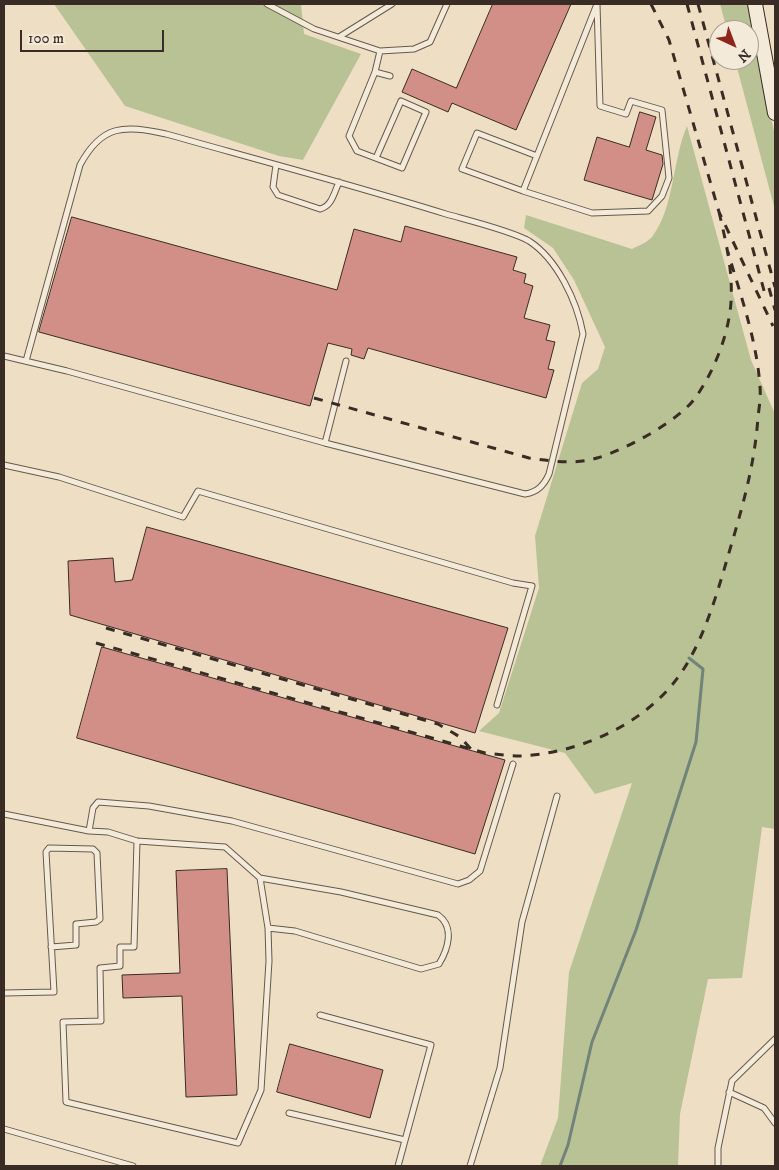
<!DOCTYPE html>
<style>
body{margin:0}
#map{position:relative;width:779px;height:1170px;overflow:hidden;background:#eedfc4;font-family:"IM FELL DW Pica",serif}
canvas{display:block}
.frame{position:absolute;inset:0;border:5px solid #382c24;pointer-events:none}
.north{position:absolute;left:709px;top:20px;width:50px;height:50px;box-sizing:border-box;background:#f4ead9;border:1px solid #a99e91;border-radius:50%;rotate:137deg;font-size:14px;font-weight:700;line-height:20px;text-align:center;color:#382c24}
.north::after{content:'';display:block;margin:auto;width:18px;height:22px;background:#8f2418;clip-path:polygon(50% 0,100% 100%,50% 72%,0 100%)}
.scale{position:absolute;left:20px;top:30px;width:144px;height:22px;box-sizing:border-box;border:2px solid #382c24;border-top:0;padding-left:6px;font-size:15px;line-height:18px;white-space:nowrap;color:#382c24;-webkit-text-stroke:4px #f4ead9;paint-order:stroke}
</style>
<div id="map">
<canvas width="779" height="1170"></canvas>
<div class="frame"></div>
<div class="north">N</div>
<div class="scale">100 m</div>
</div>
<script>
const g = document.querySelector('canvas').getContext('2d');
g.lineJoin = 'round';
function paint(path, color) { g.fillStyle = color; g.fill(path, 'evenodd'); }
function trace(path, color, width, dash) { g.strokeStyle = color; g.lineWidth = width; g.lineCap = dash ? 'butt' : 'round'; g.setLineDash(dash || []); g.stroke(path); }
paint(new Path2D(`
 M54,4H301L304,34L361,54L303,160L279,156L125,106Z
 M720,4H748L755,49L775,135V210L735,60H749V30H727Z
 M687,126L751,360L775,414V829L762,827L742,978L708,979L680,1114L678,1166H540L558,1118L569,972L632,783L595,794L565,753L479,731L499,713L539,588L535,536L582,383L598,369L605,347L574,280L553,248L524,228L526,215L632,249C638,246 648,242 652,237C675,206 672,161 687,126Z`), '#b9c294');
trace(new Path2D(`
 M560,1166L568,1145L592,1042L636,930L696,742L703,669L689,658`), '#72837a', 3);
const building = new Path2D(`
 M493,4H571L516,130L452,103L448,112L402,92L412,69L456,88Z
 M640,112L656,117L646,150L662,155L663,164L652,200L584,180L597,137L629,147Z
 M72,217L337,290L354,229L401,242L405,226L517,257L513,270L526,274L524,283L533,286L524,318L550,325L546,340L555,342L548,369L554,370L546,398L368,348L364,359L351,355L352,349L328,343L310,406L39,332Z
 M147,527L508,628L475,733L70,615L68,561L113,558L115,582L132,580Z
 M102,647L505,760L475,854L77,738Z
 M227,869L237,1095L186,1097L182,996L123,998L122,975L180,973L176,871Z
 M290,1044L383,1070L370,1118L277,1092Z`);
paint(building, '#d28f87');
trace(building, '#382c24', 1);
const lane = new Path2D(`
 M267,4L314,29L380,51L375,72L349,136L357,151L402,168L426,112L401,101L376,158
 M597,4L523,191L592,213L648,211L662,196L669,178L662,110L631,101L626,114L600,106L597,4
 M339,37L392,4
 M380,51L414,49L430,42L447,4
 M375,72L390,76
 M276,165L273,187L278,195L320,209C332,206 334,193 339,182
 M523,191L462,169L477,133L537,156
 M4,356L67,371L325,443L525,494C538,492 544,485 549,474L583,334C577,301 557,259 529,241C512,231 467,220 446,214C353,185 259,160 166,134C124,125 102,124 80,165L26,361
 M325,443L346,361
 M4,465L59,477L183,517L198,491L513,583L532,586L497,705
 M4,814L89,831L108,832L137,841L225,847L260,878L268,928L269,961L261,1090L238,1143L66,1102L63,1022L101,1021L100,968L120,966V947H134L137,841
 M89,831L93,808L98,802L149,806L232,821L458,884L469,880L480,871L513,764
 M260,878L341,892L438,915C455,927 448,949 439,964L421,969L295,931L268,928
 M4,993L54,992L46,852L49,848L93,849L97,853L100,919L96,922L76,924V945L51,947
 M320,1015L431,1045L398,1166
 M729,1092L764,1108L775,1123
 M289,1113L405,1140
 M4,1129L133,1166
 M470,1166L500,1068L522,922L557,796
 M718,1166V1148L732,1081L775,1039`);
const secondary = new Path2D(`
 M755,4L775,113`);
trace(lane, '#66594c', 7);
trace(secondary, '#382c24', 16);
trace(lane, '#f4ead9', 5);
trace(secondary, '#f4ead9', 14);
trace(new Path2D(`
 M651,4L669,40L719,212L773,326
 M687,4L766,298
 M698,4L775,287
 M769,288L775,310
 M314,398L529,458C551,461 575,465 597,458C625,450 679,421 696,397C714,371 729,334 731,302C733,271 726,242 719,212
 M106,628L438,724L460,737L471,749
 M96,643L485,753C496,754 508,756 519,756C575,754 636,728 672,685C704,647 719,586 733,539C745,498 755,460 758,417C759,408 761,397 760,387C757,341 741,297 728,252`), '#382c24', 3, [9, 9]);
</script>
